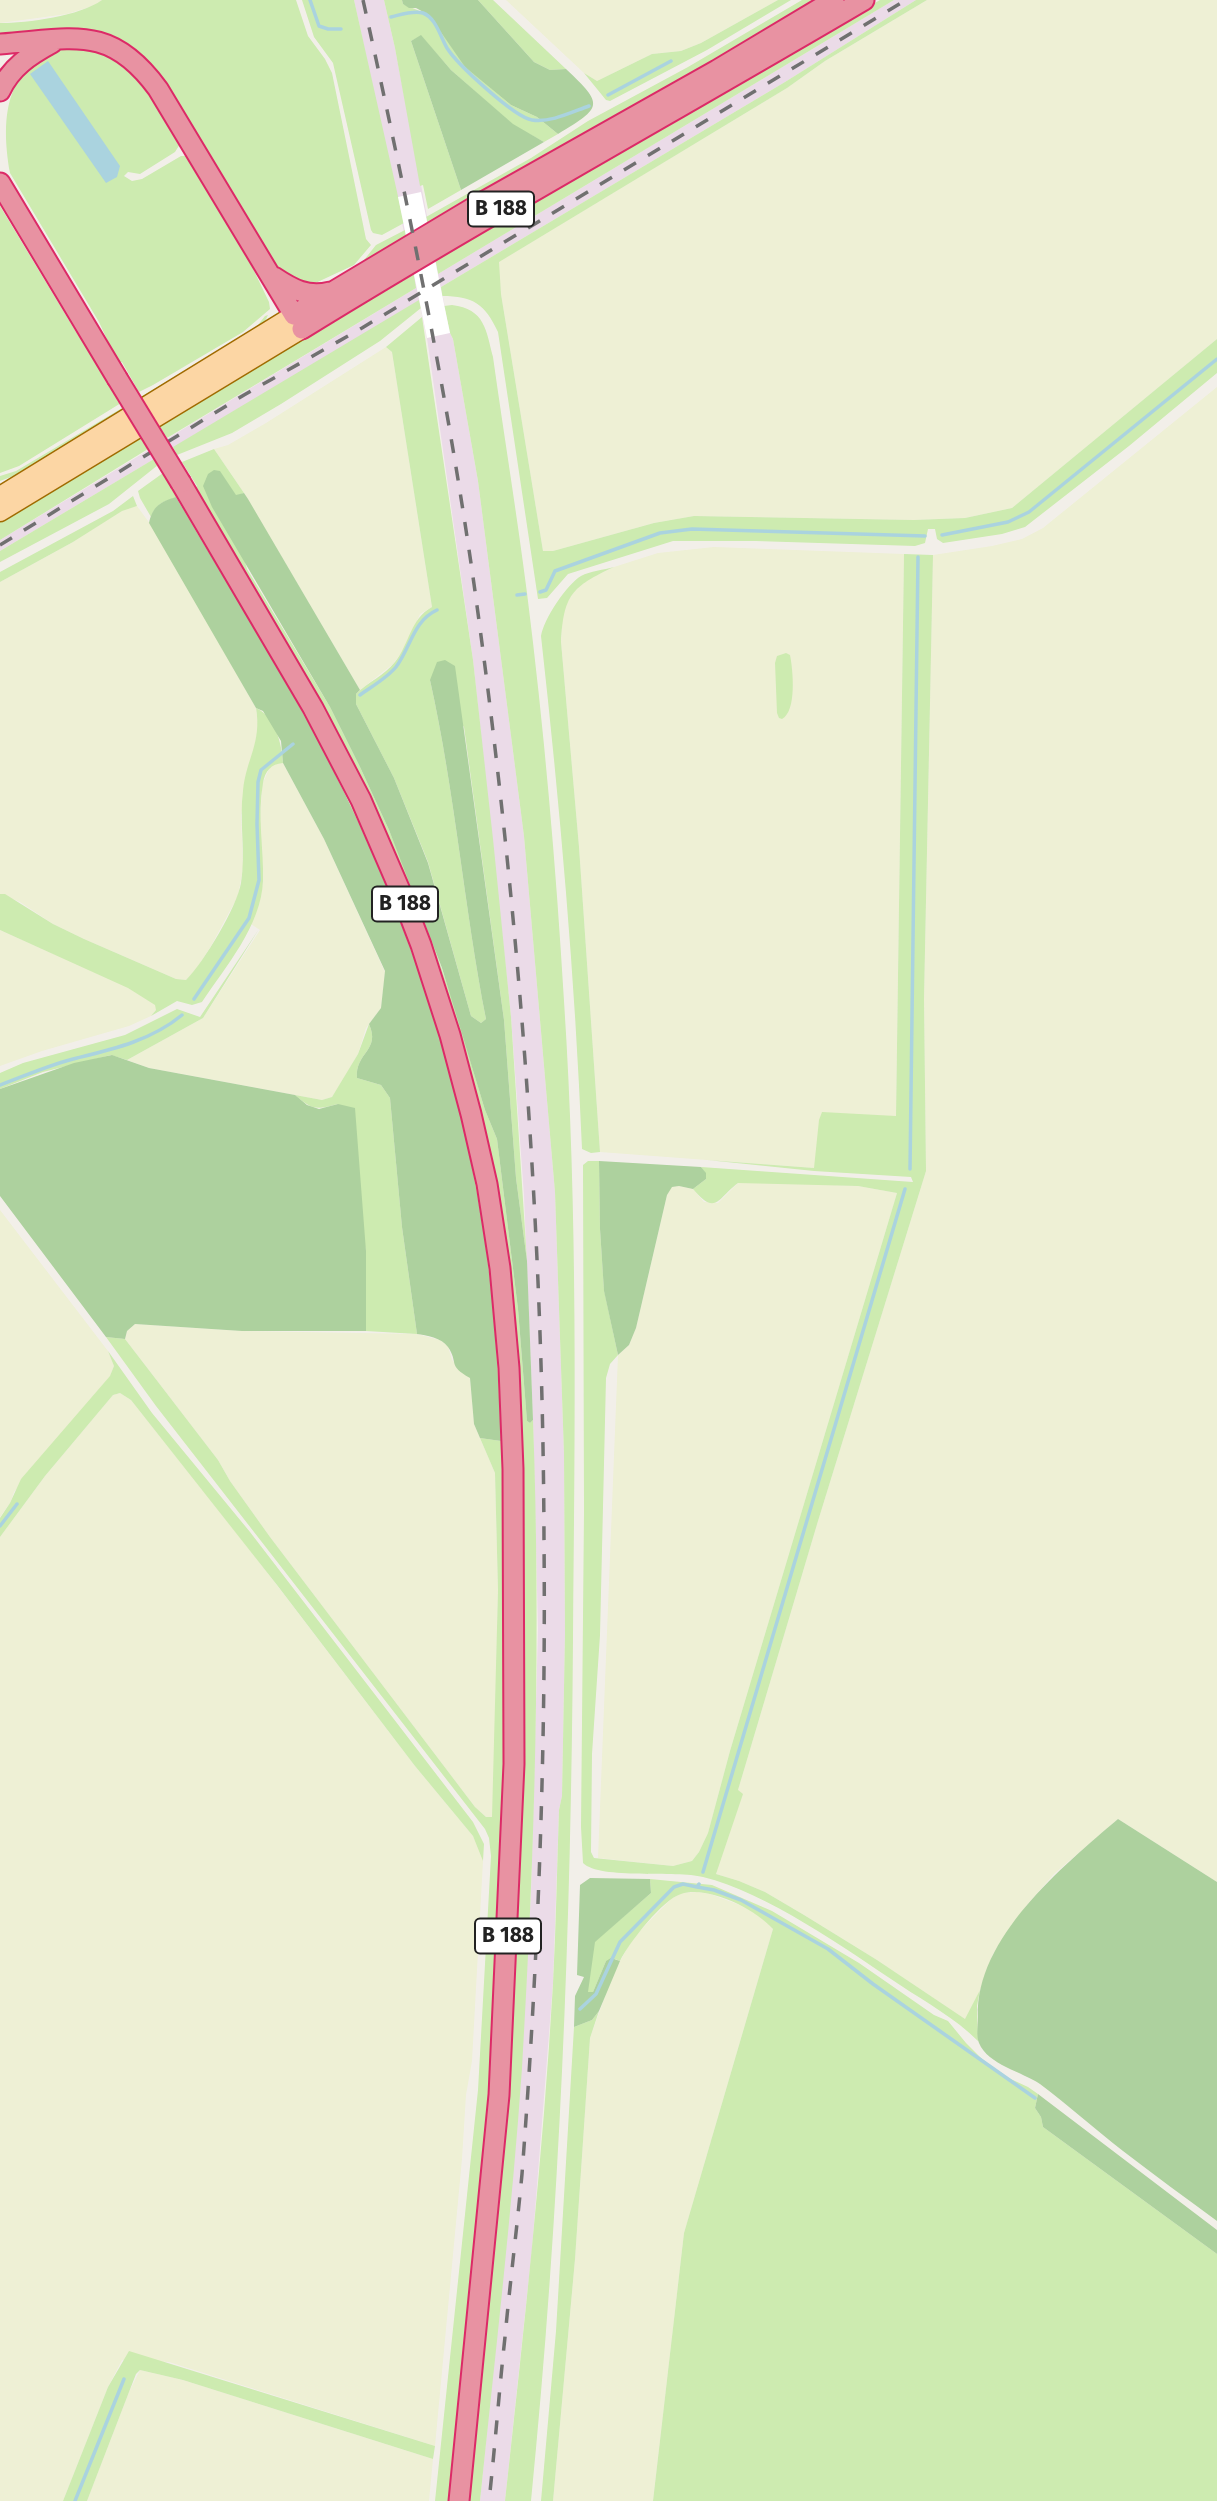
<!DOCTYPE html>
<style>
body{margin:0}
canvas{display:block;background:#f2efe9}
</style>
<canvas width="1217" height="2501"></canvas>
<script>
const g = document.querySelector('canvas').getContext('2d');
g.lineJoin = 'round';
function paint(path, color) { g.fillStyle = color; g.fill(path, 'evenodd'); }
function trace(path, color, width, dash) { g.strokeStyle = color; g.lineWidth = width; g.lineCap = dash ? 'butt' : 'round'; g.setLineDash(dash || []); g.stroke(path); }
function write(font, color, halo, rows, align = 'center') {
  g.font = font + ' "Fira Sans",sans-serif'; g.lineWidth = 6; g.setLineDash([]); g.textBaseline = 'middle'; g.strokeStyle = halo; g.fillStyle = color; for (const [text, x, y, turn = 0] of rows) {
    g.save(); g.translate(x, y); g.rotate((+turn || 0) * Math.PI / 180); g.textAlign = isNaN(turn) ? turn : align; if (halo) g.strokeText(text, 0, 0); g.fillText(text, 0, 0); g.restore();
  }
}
paint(new Path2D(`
 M354,0H384L395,48L438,274L894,0H916L785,82L441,287L450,333L453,339L478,481L524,836L555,1192L564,1454L565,1634L562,1796L559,1810L553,1983L532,2249L505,2501H480L515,2150L531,1893L538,1629L533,1420L524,1195L511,1017L473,660L427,338L419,301L0,551V540L416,288Z`), '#ebdbe8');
paint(new Path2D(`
 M0,0H102L96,5L67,14L0,23Z
 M506,0H778L701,43L681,51L652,54L597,81L584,73Z
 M927,0H1217V339L1012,508L965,518L914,520L694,516L654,523L553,551H543L501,294L498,262L787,88L825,61Z
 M386,347L392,352L432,607L420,614L404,649L393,664L360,690L244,493L214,449L228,445L266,423Z
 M1217,387V1882L1118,1819L1054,1874L1026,1906L993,1954L980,1990L966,2020L877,1960L804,1915L765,1892L739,1881L716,1874L738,1790L818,1521L926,1171L924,999L933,555L992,546L1022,539L1043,528Z
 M137,506L159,536L256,708L258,723V736L241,815L243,868L238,896L211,946L195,971L186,980L176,979L84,939L53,924L20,902L0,894V582L73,542L122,510Z
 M714,547L904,554L896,1117L814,1168L600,1152L579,847L561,642L562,616L566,604L575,590L585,580L614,567L658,553Z
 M283,763L324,839L385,972L381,1008L366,1028L358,1054L342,1082L332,1097L322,1100L149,1068L127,1060L203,1018L260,930L251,924L263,883L260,828L262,785L270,767L275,764Z
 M0,930L128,987L156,1005V1010L151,1016L129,1026L42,1051L0,1066Z
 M757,1182L858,1186L897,1193L730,1751L708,1833L699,1852L692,1861L673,1866L598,1858L618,1355L629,1345L636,1328L667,1195L671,1187L679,1186L693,1189L704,1202L718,1203L738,1183Z
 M0,1210L108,1351L114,1366L110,1377L14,1492L10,1503L0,1517Z
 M135,1324L242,1331L417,1334L440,1340L448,1346L452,1360L470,1378L474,1424L495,1473L498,1590L493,1817H486L475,1807L270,1537L230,1481L218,1460L125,1339L127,1331Z
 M120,1393L131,1400L240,1537L415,1766L473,1836L480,1850L483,1861L472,2061L466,2095L462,2159L435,2446L169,2362L122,2360L108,2387L63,2501H0V1537L45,1476L113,1395Z
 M697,1892L710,1894L745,1907L764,1919L773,1929L684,2233L653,2501H553L575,2259L590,2038L613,1974L633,1938L671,1899L681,1893Z
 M140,2370L183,2380L433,2459L429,2501H87L129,2392Z`), '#eef0d5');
paint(new Path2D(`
 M102,0H296L308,36L325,59L332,73L366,239L371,245L354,265L309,286L287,279L273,263L130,47L0,40V23C28,23 80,16 102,0Z
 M302,0H354L404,223L382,235L373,233L371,230L333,63L314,37Z
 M384,0H402L403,4L429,15L466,67L511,105L537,117L558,134L544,142L513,125L451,70L421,36L411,41L461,190L428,209L423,185L420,186L395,48Z
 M478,0H493L566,69L550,70L534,62Z
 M778,0H791L707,50L610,101L606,100L584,73L597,81L652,54L681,51L701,43Z
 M802,0H818L428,227L426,217L531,158L588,121L688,67Z
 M880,0H894L438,274L435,257Z
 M916,0H927L825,61L787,88L499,262L501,294L543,551H553L654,523L694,516L914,520L965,518L1012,508L1217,339V373L1129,446L1025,527L1002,534L943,543L937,539L935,529H928L925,543L915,546L755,541H673L568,574L547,598L538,599L498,332C485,304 473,296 442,296L441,287L785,82Z
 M68,46L102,50L135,71L182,141L175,152L140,174L128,172L124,176L132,181L142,179L181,156H188L231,223L269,302L270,309L243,332L153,385L139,392L122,362L118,363L99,322L10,173C0,114 6,64 68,46Z
 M0,206L76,332L105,371L103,373L121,403L19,466L0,473Z
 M405,230L407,240L334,284L318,287L360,265L376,245Z
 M413,269L416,288L167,438L158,424Z
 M419,300L421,308L380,341L281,404L232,433L177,455L173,447Z
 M452,305C485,309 486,330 493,357C504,436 517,514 527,593C544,728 556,865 564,1001C578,1213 575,1426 573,1638C571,1926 560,2214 531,2501H505C524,2329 543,2157 553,1984C556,1926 557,1868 559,1810L562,1796L565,1634L564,1454L555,1192L524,836L478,481L453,339L450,333L444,306Z
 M268,315L263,325L55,452L16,475L0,481V476L16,471L245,335L258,325L265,316Z
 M422,317L473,660L493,839L511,1017L527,1261L516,1178L504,1020L464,727L430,680C455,792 464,907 486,1019L481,1023L471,1016L428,862L394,778L356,704V694C368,682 385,675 395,662C410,643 410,619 432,607L392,352L386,347Z
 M139,434L148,449L0,540V519Z
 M214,449L244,493L236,496L220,472L247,569L330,707L360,767L389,830L423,914L451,996L485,1110L497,1139L518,1309L527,1421L530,1423L533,1420C541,1636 535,1852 522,2068C512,2212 495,2357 480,2501H467L523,1718V1458L514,1308L502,1228L442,983L195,489L197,486L182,462Z
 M154,459L158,465L109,504L0,562V551Z
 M163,473L177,497C164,502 157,502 151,517L140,498L138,491Z
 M133,496L137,506L122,511L73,542L0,582V572L113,511Z
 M185,505L225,570L349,790L414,945L461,1100L485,1218L506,1413L508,1729L494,2067L453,2501H435L478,2090L491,1856L489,1838L485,1829L156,1406L106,1337L125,1339L218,1460L230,1481L270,1537L475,1807L486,1817H492L498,1590L495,1473L480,1438L501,1441L491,1287L477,1198L459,1113L407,940L385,882L345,793L316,737L262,640L182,508Z
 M904,554L933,555L924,999L926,1171L818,1521L738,1790L743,1794L716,1874L739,1881L765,1892L804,1915L877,1960L965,2019L980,1990L977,2006L978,2041C955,2018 927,2003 900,1985C846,1949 766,1892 703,1877C677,1870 600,1880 583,1863L581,1827L584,1511L583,1165L588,1161H599L600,1229L604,1290L618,1355L610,1364L606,1378L600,1635L592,1754L591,1852L594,1858L673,1866L692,1861L699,1852L708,1833L730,1751L897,1193L858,1186L738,1183C717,1199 716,1216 693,1189L706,1179L705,1173L701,1167L913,1182L911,1177L814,1171L707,1160L814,1168L819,1120L822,1112L896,1116Z
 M614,567C571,587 564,595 561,642L579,847L600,1152L591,1153L582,1149C575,977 560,807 541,636C543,620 567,584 581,576C590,571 604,570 614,567Z
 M786,653L790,655C793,670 797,711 782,719L779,718L777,713L775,663L777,656Z
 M256,708C275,716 282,744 283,763C271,764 265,771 263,783C257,817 264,849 263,881C261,926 226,966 202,1002L192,1005L177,1001L151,1016L156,1010L155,1005L128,988L0,930V894H5L53,924L84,939L176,979L186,980C204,962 237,907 241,883C246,853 239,821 243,791C246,759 262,743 256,708Z
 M259,929L203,1018L127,1060L111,1055L43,1072L0,1089V1073L23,1063L125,1035L177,1009L200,1017Z
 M369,1024C381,1051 355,1052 357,1078L381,1085L390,1098L402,1227L417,1334L366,1331V1251L338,1104C316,1110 312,1110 295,1095L322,1100L332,1097L358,1054Z
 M108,1351L152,1413L250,1532L473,1822L484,1844L483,1861L473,1836L415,1766L277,1585L131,1400L120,1393L113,1395L45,1476L0,1537V1518L10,1503L21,1479L110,1376L114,1366Z
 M650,1879L712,1885L772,1911L859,1963L934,2015L948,2021L966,2043L982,2059L1002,2075L1028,2087L1038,2094L1035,2108L1041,2117L1043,2127L1217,2254V2501H653L684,2233L773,1929C755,1909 708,1885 681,1894C663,1899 628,1944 620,1961L615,1959L606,1961L593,1992H587L594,1942L651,1893Z
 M599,2011L590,2038L575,2259L553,2501H541L556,2331L574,2027L592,2020Z
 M129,2351L435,2446L433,2459L183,2380L140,2370L136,2374L129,2392L87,2501H63L108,2387Z`), '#cdebb0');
paint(new Path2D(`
 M402,0H478L534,62L550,70L566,69C604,105 603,107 558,134L537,117L511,105L465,67L429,15L416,8H409L403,4Z
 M421,35L451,70L513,124L544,142L461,190L411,41Z
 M214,470L220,471L236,495L244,493L248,499L360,690L356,694V704L394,778L428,863L471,1016L481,1023L486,1019C464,907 455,792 430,680L437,662L445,660L455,666L504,1020L516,1178L527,1261L533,1420L530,1423L527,1421L518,1309L497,1139L485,1110L442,968L389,830L360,767L330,707L212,507L203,486L208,474Z
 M176,497C233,595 295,690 344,792C419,946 472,1117 491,1288C496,1339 499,1390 501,1441L480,1438L474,1424L470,1378C447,1365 459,1363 448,1347C442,1338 426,1335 417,1334L402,1227L390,1098L381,1085L357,1078C355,1052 381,1051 369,1024L381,1008L385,971L324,839L283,763L281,741L263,711L256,708L149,523C153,506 160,502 176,497Z
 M112,1055L149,1068L295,1095L307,1105L319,1109L338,1104L355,1108L366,1251V1331H242L135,1324L127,1331L125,1339L106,1337L0,1196V1089L74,1063Z
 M599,1161L701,1167L706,1173V1179L693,1189L679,1186L672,1187L667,1195L636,1328L629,1345L618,1355L604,1291L600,1229Z
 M1118,1819L1217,1882V2221C1186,2198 1154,2175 1123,2151C1095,2129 1068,2105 1040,2084C1023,2072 988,2065 979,2043C976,2036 978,2025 978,2017C975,1938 1063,1866 1118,1819Z
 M590,1878L650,1879L651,1893L595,1942L588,1992H593L606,1961L611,1958L620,1961L599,2011L592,2020L574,2027L575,1996L584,1977L577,1975L580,1885Z
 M1038,2094L1217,2230V2254L1043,2127L1041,2117L1035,2108Z`), '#add19e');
paint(new Path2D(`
 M48,61L120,166L117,177L106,183L30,74Z`), '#aad3df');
paint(new Path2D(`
 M421,192L450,333L427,338L398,197Z`), '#fff');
trace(new Path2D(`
 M310,0L319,26L328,29H341
 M391,17C400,15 413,10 423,13C436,18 440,36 447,48C457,64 514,117 532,120C550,123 572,112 589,106
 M608,95L671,61
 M942,535L1008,522L1029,512L1217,359
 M540,592L546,590L555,571L660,533L692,529L925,536
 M517,595L525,594
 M360,695C371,687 387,678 396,667C411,647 413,621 437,610
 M194,999L249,918L259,880L257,824L258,782L261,770L293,744
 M0,1085C25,1076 51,1064 77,1058C114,1049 152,1040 182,1015
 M910,1169L918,557
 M0,1526L17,1504
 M703,1872L905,1189
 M697,1887L714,1890L741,1900L828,1949L873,1984L1035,2098
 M580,2009L596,1994L620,1942L674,1887L683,1884L697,1887L699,1884
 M75,2501L124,2379`), '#aad3df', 3.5);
const major = new Path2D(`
 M0,496L294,315L302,329L0,512`);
const highway = new Path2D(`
 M0,44C72,39 110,23 158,89L294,315L481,203L717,70L834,0
 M0,91C11,67 30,55 52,43
 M0,183L117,378
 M274,277C292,289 308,298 330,292
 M302,329C487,215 677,110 864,0
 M181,483L313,708L361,800L399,888L421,945L450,1035L471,1114L487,1184L500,1268L509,1368L513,1469L514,1764L499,2095L459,2501`);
trace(major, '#a06b00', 21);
trace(highway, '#dc2a67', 23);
trace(major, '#fcd6a4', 18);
trace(highway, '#e892a2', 19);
trace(new Path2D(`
 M363,0C406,194 446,387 474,584C518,901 543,1222 544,1542C546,1752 538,1964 522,2174C517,2228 510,2283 505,2337C499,2392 495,2447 489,2501
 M0,545L244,395L362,328L906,0`), '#707070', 3.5, [14, 14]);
const highwayBridge = new Path2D(`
 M117,378L181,483`);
trace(highwayBridge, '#dc2a67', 23, []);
trace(highwayBridge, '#e892a2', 19);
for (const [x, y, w] of [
 [501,209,66],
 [405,904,66],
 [508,1936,66]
]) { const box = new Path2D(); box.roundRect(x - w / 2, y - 17.5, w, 35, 5); g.fillStyle = '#fff'; g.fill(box); trace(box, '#222', 2); }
write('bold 21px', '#222', null, [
 ["B 188",501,209],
 ["B 188",405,904],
 ["B 188",508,1936]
]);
</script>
